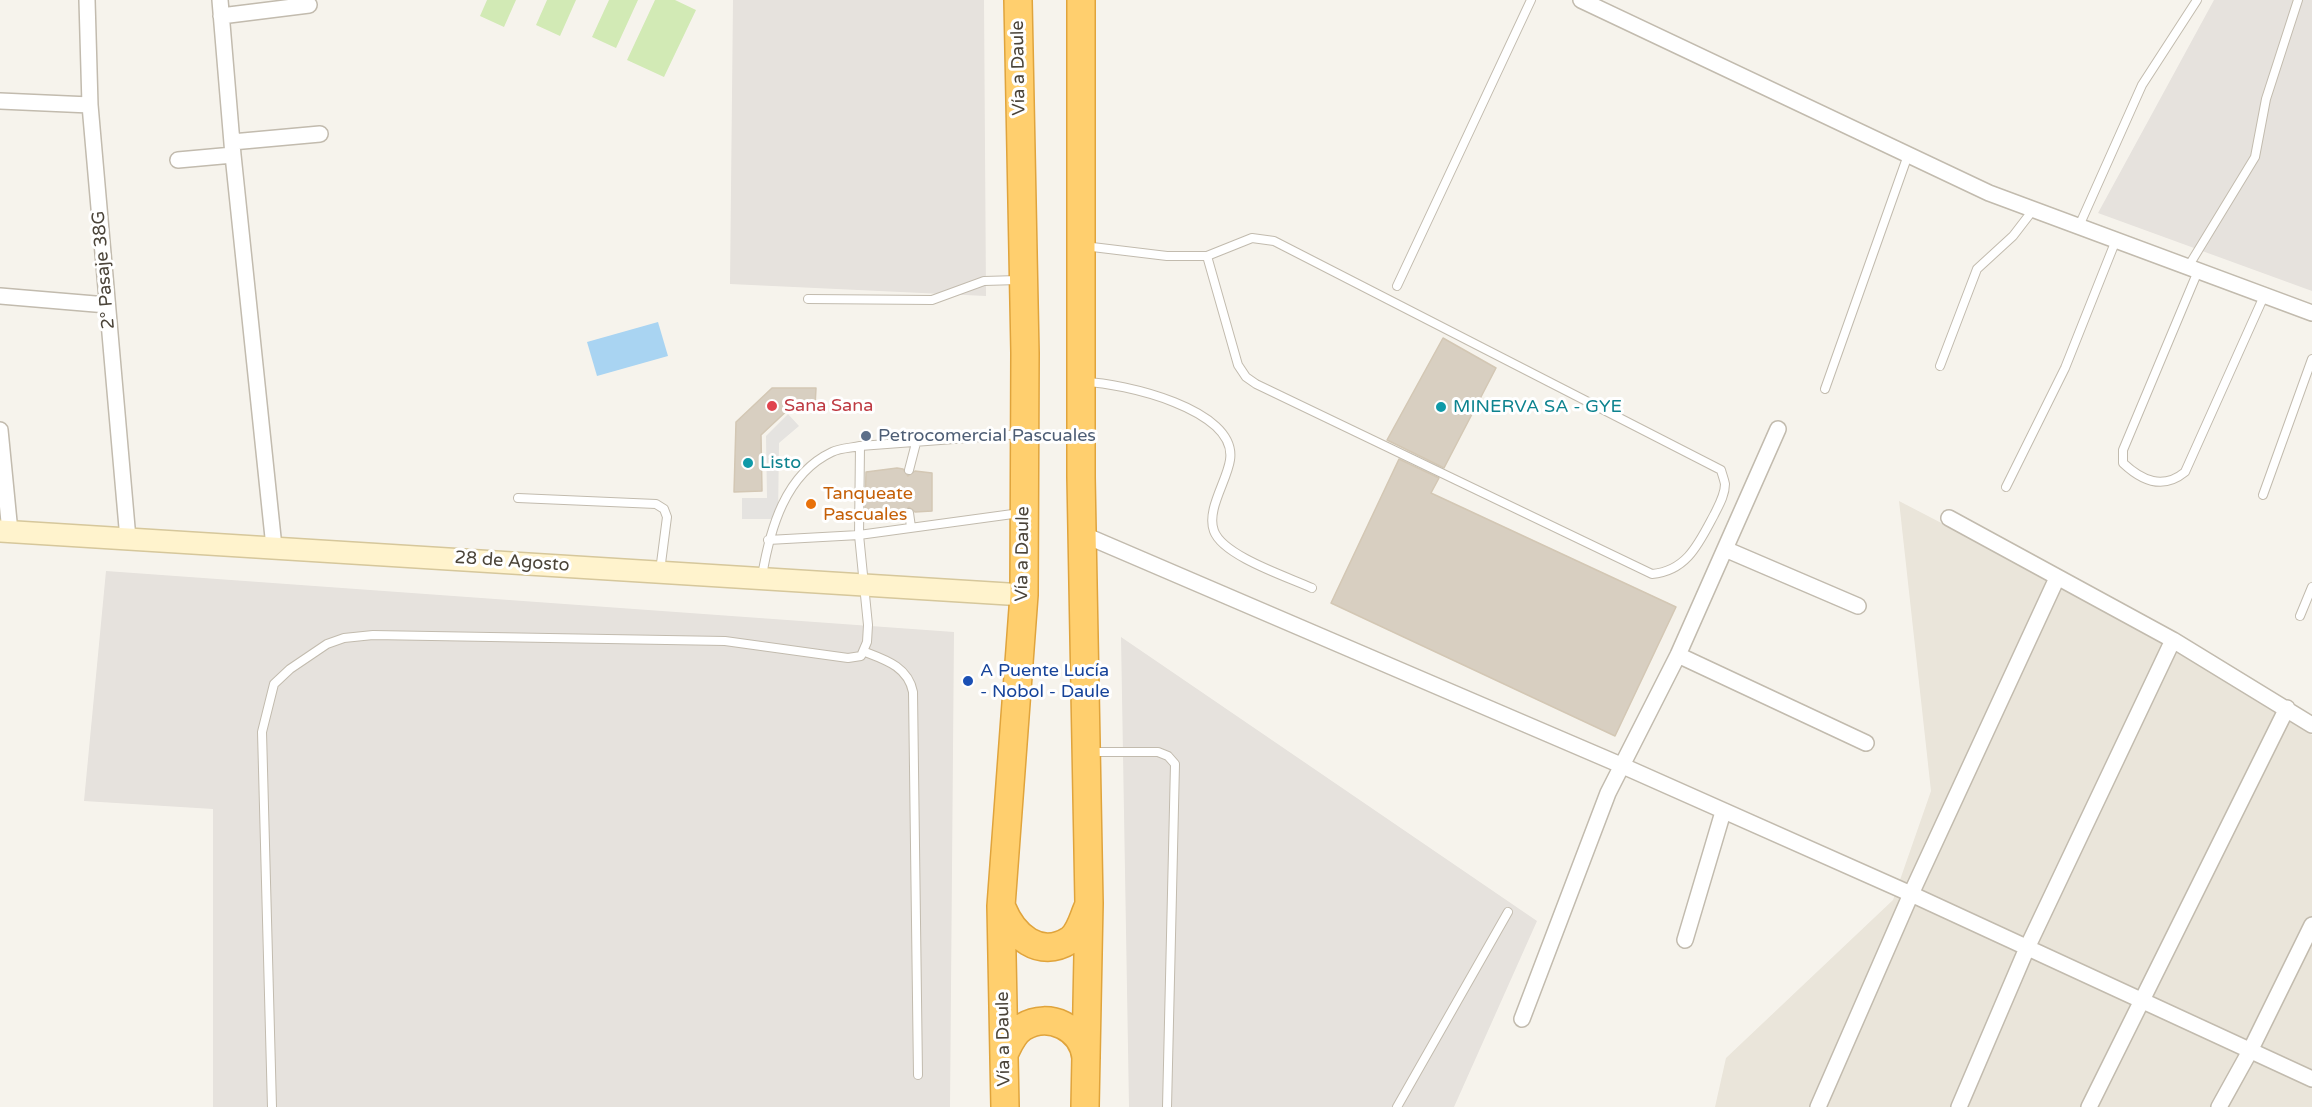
<!DOCTYPE html>
<meta charset="utf-8">
<style>
body{margin:0}
canvas{display:block;background:#f6f3ec}
</style>
<canvas width="2312" height="1107"></canvas>
<script>
const g = document.querySelector('canvas').getContext('2d');
g.lineJoin = 'round';
function paint(path, color) { g.fillStyle = color; g.fill(path, 'evenodd'); }
function trace(path, color, width, dash) { g.strokeStyle = color; g.lineWidth = width; g.lineCap = dash ? 'butt' : 'round'; g.setLineDash(dash || []); g.stroke(path); }
function write(font, color, halo, rows, align = 'center') {
  g.font = font + ' "Varela Round",sans-serif'; g.lineWidth = 6; g.setLineDash([]); g.textBaseline = 'middle'; g.strokeStyle = halo; g.fillStyle = color; for (const [text, x, y, turn = 0] of rows) {
    g.save(); g.translate(x, y); g.rotate((+turn || 0) * Math.PI / 180); g.textAlign = isNaN(turn) ? turn : align; if (halo) g.strokeText(text, 0, 0); g.fillText(text, 0, 0); g.restore();
  }
}
paint(new Path2D(`
 M1899,501L2113,612L2312,735V1107H1715L1726,1058L1893,900L1931,791Z`), '#eae5da');
paint(new Path2D(`
 M733,0H984L986,296L730,284Z
 M2214,0H2312V291L2098,213Z
 M106,571L954,632L950,1107H213V809L84,801Z
 M1121,637L1537,921L1454,1107H1129Z`), '#e6e2dd');
paint(new Path2D(`
 M487,0H516L504,27L480,16Z
 M547,0H576L560,36L536,25Z
 M609,0H638L616,48L592,37Z
 M655,0H675L696,10L664,77L627,60Z`), '#d2eab5');
paint(new Path2D(`
 M788,414L799,426L779,443L778,519H742V498H767L766,436Z`), '#e5e3e0');
paint(new Path2D(`
 M658,322L668,356L597,376L587,342Z`), '#a9d4f2');
const building = new Path2D(`
 M1443,338L1496,368L1444,468L1387,440Z
 M772,388H816L815,407L792,406L761,435L762,491L734,492L736,422Z
 M1399,459L1439,478L1431,493L1676,607L1615,736L1331,603Z
 M897,468L903,469L908,476L915,471L932,473V511L915,512L909,507L899,514L865,509L866,472Z`);
paint(building, '#d8cfc1');
trace(building, '#d3c7b4', 1.5);
const lane = new Path2D(`
 M2079,226L2142,85L2197,0
 M1084,246L1167,256H1207L1252,238L1274,241L1721,470C1722,474 1724,479 1725,484C1725,495 1719,505 1714,515C1699,543 1687,571 1652,574L1256,384L1246,377L1238,365L1207,256
 M2188,267L2255,157L2266,99L2298,0
 M2198,271L2123,450V463C2142,481 2163,490 2185,472L2264,296
 M1397,286L1531,0
 M808,299L932,300L984,281L1018,280
 M1940,366L1977,269L2013,236L2033,210
 M1085,382C1122,383 1238,409 1230,460C1227,481 1206,510 1214,531C1223,556 1288,577 1312,588
 M1825,389L1908,155
 M909,470L916,443
 M2006,487L2065,368L2116,240
 M2263,495L2312,359
 M518,498L656,504L664,509L667,517L660,571
 M909,513L911,527
 M768,540L859,535L1020,513
 M762,576C770,529 785,474 832,452C840,448 851,448 860,446L1021,434
 M2300,616L2312,587
 M865,652C886,660 908,667 913,692L918,1075
 M1089,752H1158L1168,756L1175,764L1167,1107
 M272,1107L262,732L274,684L290,669L327,644L344,638L373,635L725,641L848,658L861,656L867,642L868,625L859,535L860,446
 M1397,1107L1508,912`);
const street = new Path2D(`
 M87,0L90,105L128,539
 M220,0L233,155L274,547
 M1581,0L1989,193L2312,313
 M221,16L309,5
 M0,101L90,105
 M232,142L320,134
 M178,160L233,155
 M0,296L107,305
 M0,430L10,532
 M1949,518L2173,640L2312,725
 M1082,534L1623,766L1911,894L2312,1079
 M1725,549L1858,606
 M1678,655L1866,743
 M1685,940L1723,812
 M1522,1019L1608,793L1678,655L1778,429
 M1818,1107L1911,894L2057,578
 M1959,1107L2027,948L2173,640
 M2089,1107L2287,708
 M2219,1107L2250,1051L2312,925`);
const secondary = new Path2D(`
 M0,531L1024,595`);
const highway = new Path2D(`
 M1081,0V477L1089,903L1085,1107
 M1002,908C1013,935 1039,960 1070,940C1080,933 1083,918 1088,907
 M1004,1054C1009,1044 1013,1033 1023,1027C1049,1011 1083,1028 1086,1058
 M1005,1107L1001,906L1024,595L1025,353L1018,0`);
trace(lane, '#c2bbae', 10);
trace(street, '#c2bbae', 18);
trace(secondary, '#d6c79b', 24);
trace(highway, '#e0a43c', 30);
trace(lane, '#fff', 8);
trace(street, '#fff', 15);
trace(secondary, '#fff3cd', 21);
trace(highway, '#ffcf6e', 27);
for (const [x, y, r, color] of [
 [772,406,6,"#e0444e"],
 [1441,407,6,"#0f9aa8"],
 [866,436,6,"#5c6f8a"],
 [748,463,6,"#0f9aa8"],
 [811,504,6,"#e8710a"],
 [968,681,6,"#1a4fb4"]
]) { const dot = new Path2D(); dot.arc(x, y, r, 0, 2 * Math.PI); g.fillStyle = color; g.fill(dot); trace(dot, '#fff', 2); }
write('18px', '#4b4439', '#fff', [
 ["Vía a Daule",1019,68,-91],
 ["2° Pasaje 38G",104,270,-95],
 ["Vía a Daule",1023,554,-89],
 ["28 de Agosto",512,562,4],
 ["Vía a Daule",1004,1039,-91]
]);
write('18px', '#be3a42', '#fff', [
 ["Sana Sana",784,406]
], 'left');
write('18px', '#0d838f', '#fff', [
 ["MINERVA SA - GYE",1453,407],
 ["Listo",760,463]
], 'left');
write('18px', '#4e5e75', '#fff', [
 ["Petrocomercial Pascuales",878,436]
], 'left');
write('18px', '#c56008', '#fff', [
 ["Tanqueate",823,494],
 ["Pascuales",823,515]
], 'left');
write('18px', '#164399', '#fff', [
 ["A Puente Lucía",980,671],
 ["- Nobol - Daule",980,692]
], 'left');
</script>
